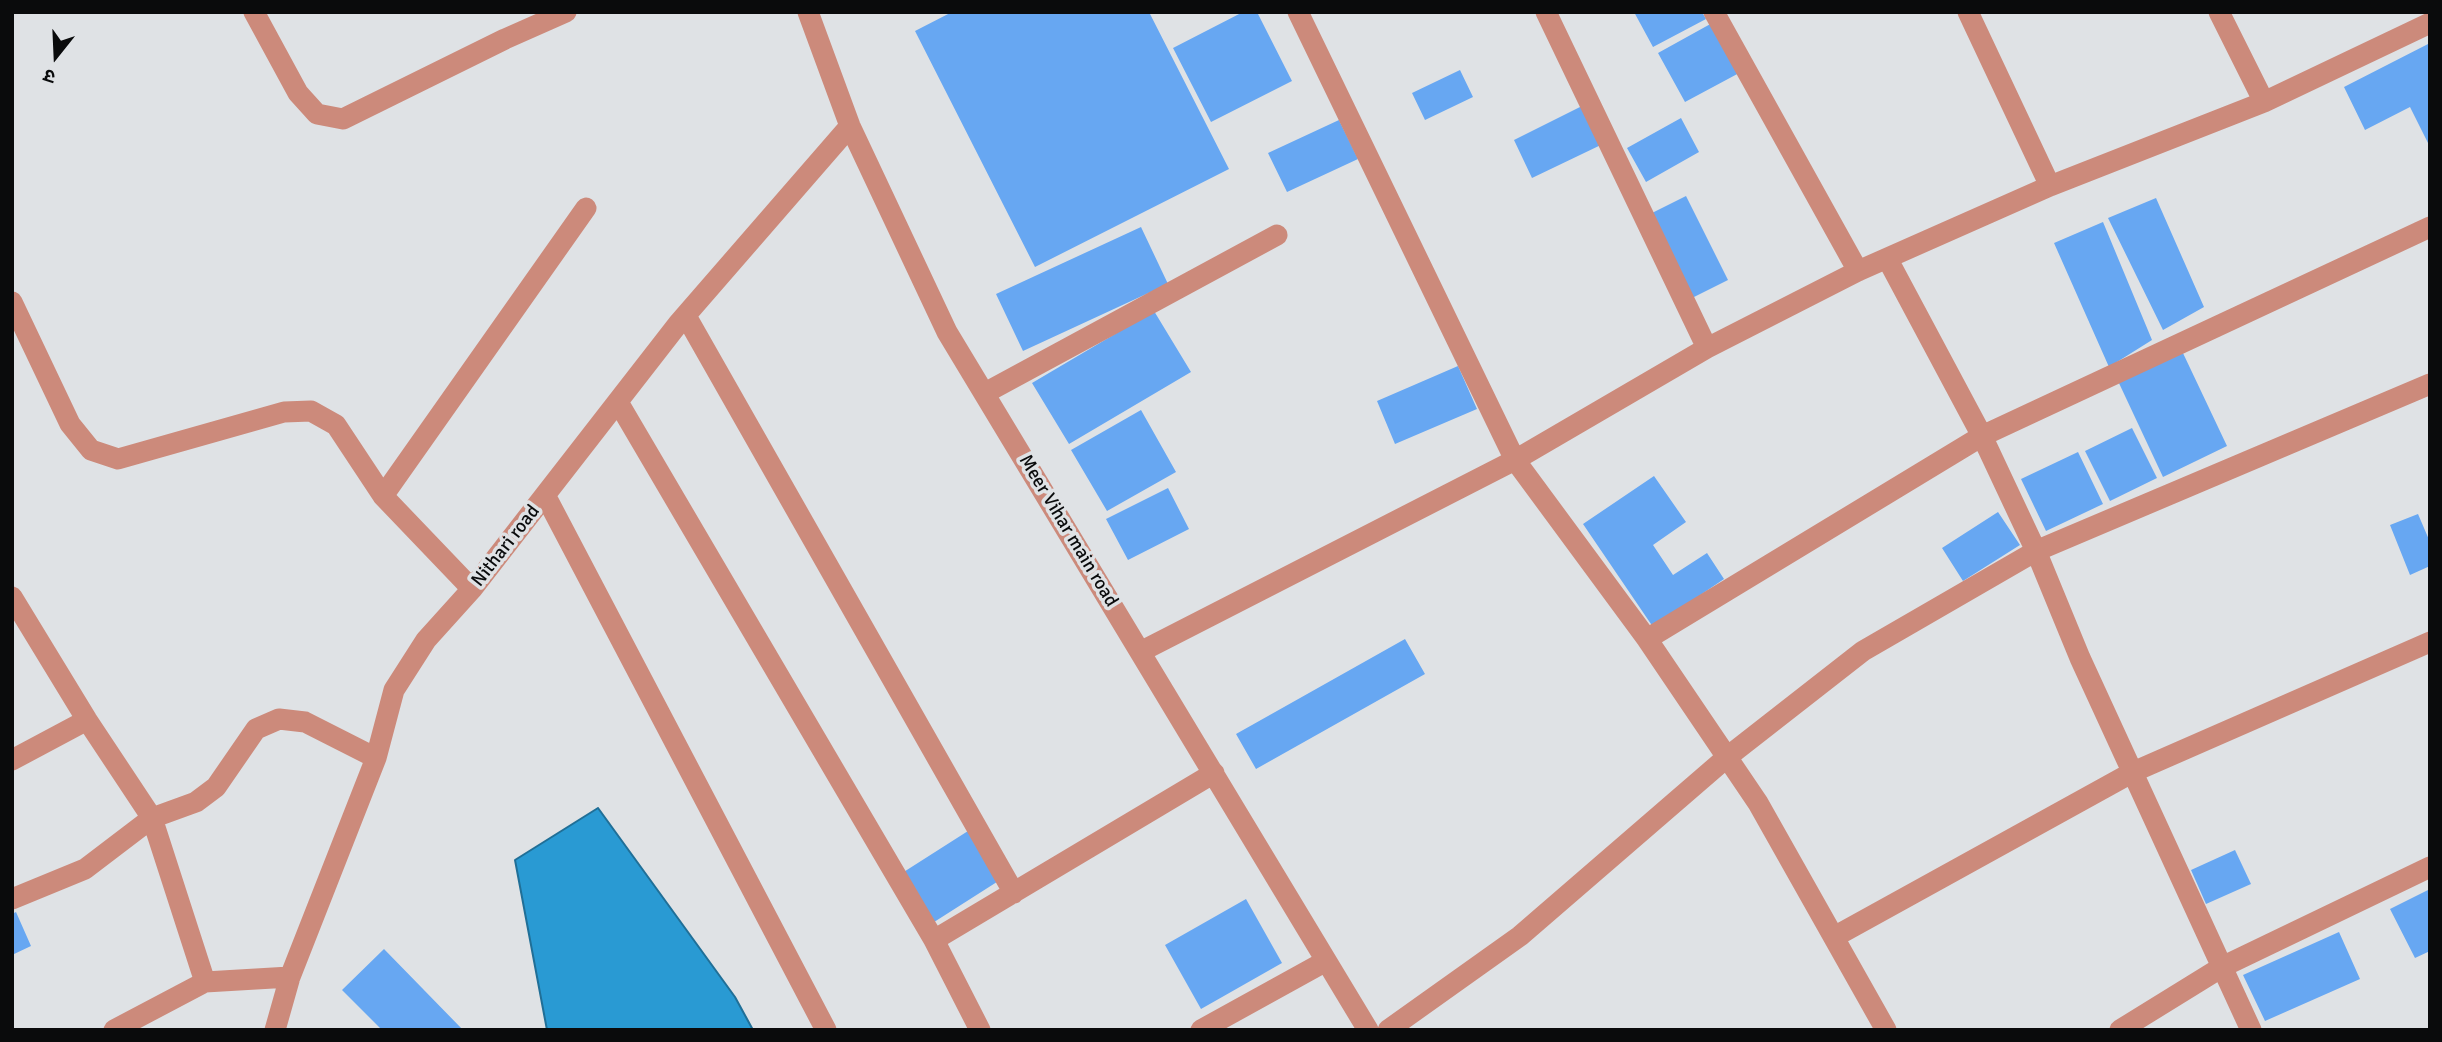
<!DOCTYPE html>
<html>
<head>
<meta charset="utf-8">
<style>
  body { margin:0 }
  #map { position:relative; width:2442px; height:1042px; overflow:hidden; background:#dfe2e5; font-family:Signika,"Noto Sans Devanagari",sans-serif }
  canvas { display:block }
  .frame { position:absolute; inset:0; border:14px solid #0a0b0c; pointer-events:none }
  .north { position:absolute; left:21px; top:21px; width:70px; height:70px; -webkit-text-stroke:5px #dfe2e5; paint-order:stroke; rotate:198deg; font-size:19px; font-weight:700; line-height:28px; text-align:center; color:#0a0b0c }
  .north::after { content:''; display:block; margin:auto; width:24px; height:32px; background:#0a0b0c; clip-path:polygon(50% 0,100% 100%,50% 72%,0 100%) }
</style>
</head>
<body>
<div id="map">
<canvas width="2442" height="1042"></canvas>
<div class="frame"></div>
<div class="north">उ</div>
</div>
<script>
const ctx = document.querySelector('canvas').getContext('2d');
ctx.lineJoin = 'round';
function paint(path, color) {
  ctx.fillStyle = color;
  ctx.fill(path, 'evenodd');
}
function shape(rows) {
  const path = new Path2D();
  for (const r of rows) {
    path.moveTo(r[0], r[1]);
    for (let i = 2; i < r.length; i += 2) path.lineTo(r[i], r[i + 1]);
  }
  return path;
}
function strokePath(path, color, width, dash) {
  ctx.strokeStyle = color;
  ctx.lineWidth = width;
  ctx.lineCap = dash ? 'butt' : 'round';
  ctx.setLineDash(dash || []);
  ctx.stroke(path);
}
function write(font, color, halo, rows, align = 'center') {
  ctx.font = font + ' Signika,sans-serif';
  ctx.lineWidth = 7;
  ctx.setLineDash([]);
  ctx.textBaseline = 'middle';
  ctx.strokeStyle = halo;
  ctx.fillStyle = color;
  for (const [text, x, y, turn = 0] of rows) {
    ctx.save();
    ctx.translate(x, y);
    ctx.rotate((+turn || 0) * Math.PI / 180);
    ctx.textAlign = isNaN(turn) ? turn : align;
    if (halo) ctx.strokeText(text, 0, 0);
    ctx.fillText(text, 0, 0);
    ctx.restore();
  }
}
const water = shape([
  [598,808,735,997,753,1030,547,1030,515,860,598,808]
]);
paint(water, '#299ad3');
strokePath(water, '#206f97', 2);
paint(shape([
  [952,12,1149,12,1229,169,1035,267,915,31],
  [1243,12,1257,12,1292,81,1211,122,1173,48],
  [1634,12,1702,12,1706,19,1653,47],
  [1714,22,1741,72,1685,102,1658,53],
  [2430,43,2430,147,2410,107,2365,130,2344,87],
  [1460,70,1473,97,1425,120,1412,93],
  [1586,104,1605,143,1532,178,1514,140],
  [1681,118,1699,152,1646,182,1627,148],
  [1339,120,1358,159,1287,192,1268,153],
  [1686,196,1728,280,1690,299,1648,215],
  [2156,198,2204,307,2163,330,2108,218],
  [2103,222,2152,340,2109,367,2054,243],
  [1141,227,1168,284,1023,351,996,294],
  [1154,311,1191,372,1069,444,1032,383],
  [2182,351,2227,446,2163,477,2118,381],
  [1458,366,1477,409,1395,444,1377,401],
  [1141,410,1176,472,1107,511,1071,450],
  [2132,428,2157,478,2110,501,2085,451],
  [2078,452,2103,504,2046,531,2021,479],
  [1654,476,1686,522,1653,545,1673,575,1707,553,1724,579,1653,627,1583,524],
  [1168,488,1189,529,1128,560,1106,519],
  [1998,512,2020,545,1963,581,1942,548],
  [2418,514,2430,542,2430,566,2410,575,2390,525],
  [1405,639,1425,674,1256,769,1236,734],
  [968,831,1000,880,931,924,899,875],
  [2235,850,2251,884,2206,904,2191,870],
  [2430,889,2430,951,2415,958,2390,909],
  [1246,899,1282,963,1201,1009,1165,945],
  [16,912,31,946,12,955,12,914],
  [2339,932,2360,979,2265,1021,2243,975],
  [384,949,463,1030,382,1030,342,990]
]), '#67a7f2');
strokePath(shape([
  [254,12,298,93,317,114,343,119,505,39,566,12],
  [808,12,850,126,947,332,1368,1030],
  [1298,12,1515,460,1647,639,1758,803,1886,1030],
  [1546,12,1707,348],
  [1714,12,1858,271],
  [1968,12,2050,186],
  [2219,12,2264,102],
  [1888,260,1982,436,2036,551,2080,658,2251,1030],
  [12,302,70,424,91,450,118,459,284,412,311,411,336,425,383,496,472,589],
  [686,316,1014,893],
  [985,393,1277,235],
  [618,402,934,940,980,1030],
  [545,495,826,1030],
  [383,496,586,208],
  [12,597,87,720,152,818,205,982],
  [1647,639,1982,436,2430,227],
  [1140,652,1515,460,1707,348,1858,271,2050,186,2264,102,2430,23],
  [12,760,87,720],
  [12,899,85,869,152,818,196,802,216,787,256,729,279,719,305,722,376,758],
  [1834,937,2133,772,2430,642],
  [934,940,1214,773],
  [114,1030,205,982,290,977],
  [275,1030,290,977,376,758,394,690,426,640,472,589,678,324,850,126],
  [1201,1030,1326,961],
  [1388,1030,1520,936,1726,758,1863,651,2036,551,2430,384],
  [2120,1030,2222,967,2430,867]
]), '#cc8a7b', 21);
write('19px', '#0a0b0c', '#dfe2e5', [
  ["Meer Vihar main road",1068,531,59],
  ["Nithari road",506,546,-52]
]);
</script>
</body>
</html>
